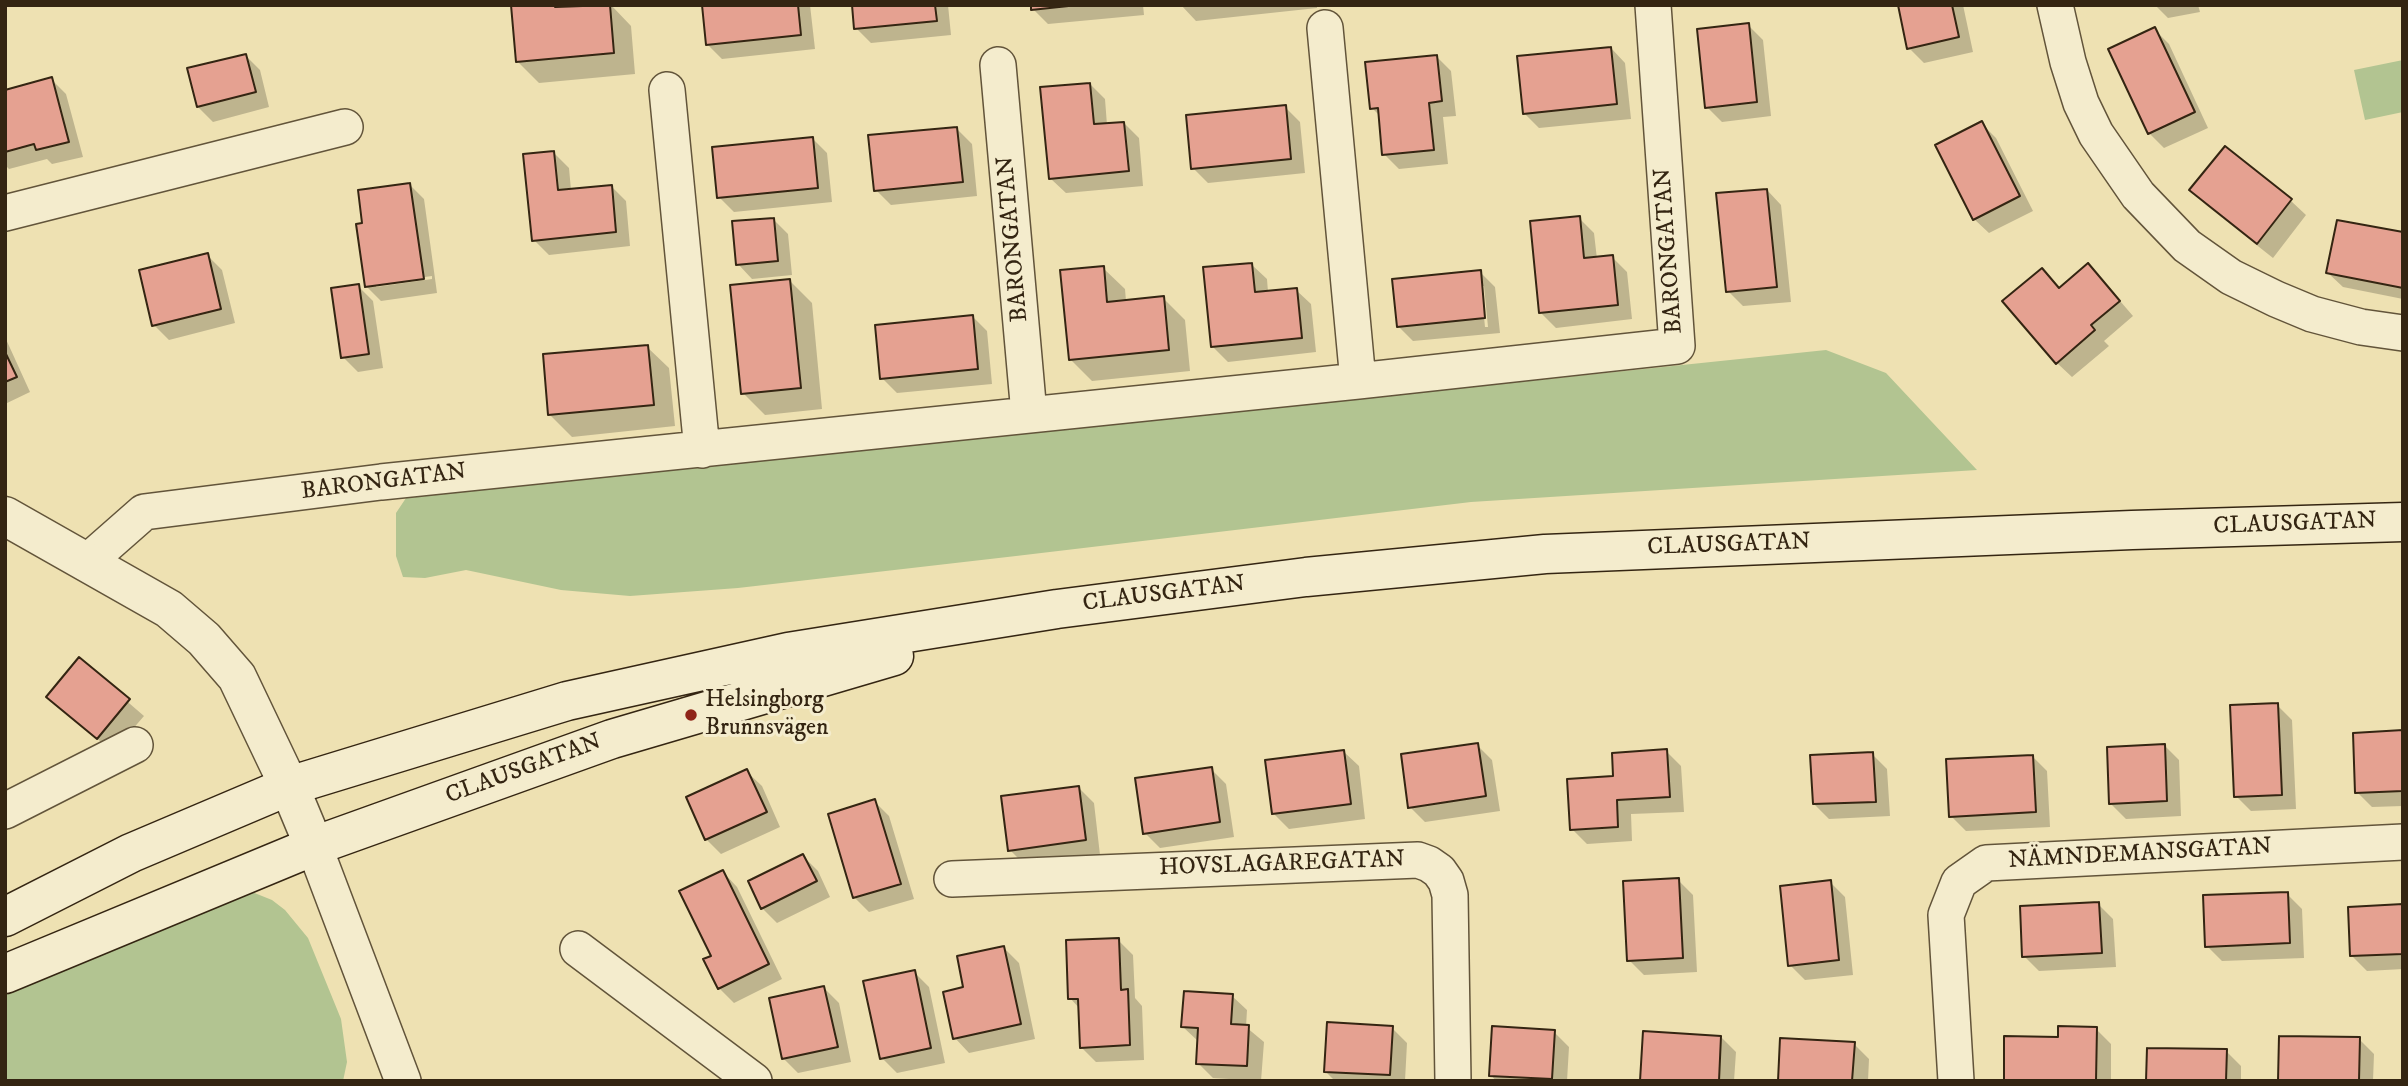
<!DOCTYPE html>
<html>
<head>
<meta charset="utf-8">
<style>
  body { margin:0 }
  #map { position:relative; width:2408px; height:1086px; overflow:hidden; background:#eee1b2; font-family:"IM FELL DW Pica",serif }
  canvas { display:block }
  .frame { position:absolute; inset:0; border:7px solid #342512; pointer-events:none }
</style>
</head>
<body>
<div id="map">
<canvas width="2408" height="1086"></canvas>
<div class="frame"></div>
</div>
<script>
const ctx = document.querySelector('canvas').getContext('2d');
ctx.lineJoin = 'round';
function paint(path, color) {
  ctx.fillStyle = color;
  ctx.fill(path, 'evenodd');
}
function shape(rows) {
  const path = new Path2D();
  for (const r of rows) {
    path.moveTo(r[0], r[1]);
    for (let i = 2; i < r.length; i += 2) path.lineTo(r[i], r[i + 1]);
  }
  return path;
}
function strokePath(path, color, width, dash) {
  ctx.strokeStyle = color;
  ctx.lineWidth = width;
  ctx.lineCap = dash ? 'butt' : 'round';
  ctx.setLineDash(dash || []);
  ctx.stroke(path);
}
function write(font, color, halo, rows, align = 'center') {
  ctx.font = font + ' "IM FELL DW Pica",serif';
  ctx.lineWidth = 6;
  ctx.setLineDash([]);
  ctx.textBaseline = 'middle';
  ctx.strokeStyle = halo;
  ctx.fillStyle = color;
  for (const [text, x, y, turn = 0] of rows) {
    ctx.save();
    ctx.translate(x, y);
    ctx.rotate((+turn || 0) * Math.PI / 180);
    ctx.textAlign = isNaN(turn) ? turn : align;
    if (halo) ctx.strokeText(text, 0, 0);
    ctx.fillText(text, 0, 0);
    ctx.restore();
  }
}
paint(shape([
  [2403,60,2403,112,2365,120,2354,70],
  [1826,350,1886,373,1977,470,1471,502,1016,556,738,588,630,596,561,590,466,570,425,578,403,577,396,556,396,513,406,498],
  [252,892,272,900,285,910,308,938,341,1019,347,1062,343,1081,5,1081,5,990]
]), '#b2c491');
paint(shape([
  [512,5,574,5,574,7,611,5,631,26,635,74,539,83,517,61],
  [704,5,810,5,815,49,722,59,707,44],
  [854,5,948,5,951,35,871,43,856,28],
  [1032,5,1143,5,1144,15,1048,24,1033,9],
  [1181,5,1317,5,1317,8,1196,21],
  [1900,5,1963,5,1973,52,1924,63,1909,48],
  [2155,5,2198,5,2200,12,2168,18],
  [1748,25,1763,40,1771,116,1722,122,1707,107],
  [2154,29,2169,44,2208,128,2164,148,2149,133],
  [1611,48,1625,63,1631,119,1539,128,1524,113],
  [245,55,260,70,269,107,213,122,198,107],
  [1436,56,1451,71,1456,116,1443,117,1448,164,1399,169,1384,154,1380,116,1372,108],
  [51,79,66,94,83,157,52,164,47,159,9,169,5,165,5,91],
  [1090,84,1105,99,1107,125,1124,123,1139,138,1143,186,1066,193,1051,179],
  [1285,107,1300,122,1305,173,1208,183,1193,168],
  [1981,123,1996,138,2033,211,1989,233,1974,219],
  [957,129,972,144,977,196,891,205,876,190],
  [812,138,827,153,832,202,734,212,719,197],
  [2225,148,2291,201,2306,215,2273,258,2206,205,2192,190],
  [554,153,569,168,571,190,611,186,626,201,630,246,549,255,534,240],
  [409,184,424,199,437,293,381,301,366,286,364,225],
  [432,276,432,279,376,287,376,284],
  [1767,190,1781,205,1791,302,1743,306,1728,291],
  [1579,218,1594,233,1597,259,1612,257,1627,272,1632,319,1556,328,1541,313],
  [773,219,788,234,792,275,752,279,738,264],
  [2403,234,2403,299,2343,287,2328,273],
  [207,255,222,270,235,323,169,340,154,325],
  [1252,265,1267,279,1268,292,1296,290,1311,304,1316,352,1228,362,1213,347],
  [1103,268,1125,289,1126,301,1163,298,1185,320,1190,371,1092,381,1070,359],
  [1480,272,1495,287,1500,333,1413,341,1398,326],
  [1481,286,1484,286,1488,327,1485,327],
  [2102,280,2133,316,2104,341,2109,346,2072,377,2057,363,2060,289],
  [790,281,812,303,822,409,765,415,743,393],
  [358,286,373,301,383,368,358,372,343,357],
  [972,316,987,331,992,384,897,393,882,378],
  [5,337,30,392,5,404],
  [647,347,669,368,675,426,572,437,550,415],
  [79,660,144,716,113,752,48,697],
  [2277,705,2292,720,2296,809,2251,811,2236,796],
  [2403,732,2403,806,2372,807,2357,792],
  [1477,745,1492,760,1500,811,1425,822,1410,807],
  [2164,745,2179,760,2181,816,2126,819,2111,804],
  [1666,751,1681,766,1684,812,1631,814,1632,841,1587,844,1572,829,1615,778],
  [1344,752,1359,766,1365,819,1289,829,1274,814],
  [1872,754,1887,769,1890,816,1829,819,1814,804],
  [2032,756,2047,771,2050,827,1966,831,1951,816],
  [1211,769,1226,784,1234,837,1160,848,1145,833],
  [747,772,762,786,780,827,721,854,706,839],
  [1079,788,1094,803,1100,855,1025,865,1010,850],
  [874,801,889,816,914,899,869,912,855,898],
  [803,856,818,871,830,897,777,923,762,908],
  [723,872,737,887,782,979,734,1003,719,988,713,957],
  [1678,880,1693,895,1697,972,1644,975,1629,960],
  [1830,882,1845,897,1853,975,1805,980,1790,965],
  [2287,894,2302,909,2304,958,2222,961,2207,946],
  [2098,904,2113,919,2116,967,2039,971,2024,956],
  [2403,906,2403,969,2367,971,2352,956],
  [1118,940,1133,955,1135,998,1142,1006,1144,1060,1096,1062,1081,1047,1080,1009,1070,998],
  [1004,948,1019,963,1035,1039,969,1053,955,1038,966,989],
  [914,972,929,987,945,1063,897,1073,882,1058],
  [824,988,839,1003,851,1062,798,1073,783,1058],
  [1232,996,1247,1010,1246,1027,1264,1042,1261,1081,1213,1078,1198,1063,1199,1042,1183,1027],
  [1392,1028,1407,1043,1405,1081,1335,1081,1325,1071],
  [2096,1029,2111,1044,2111,1081,2005,1081,2060,1038],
  [1554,1032,1569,1047,1567,1081,1496,1081,1491,1075],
  [1721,1037,1736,1052,1734,1081,1641,1081],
  [2359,1039,2374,1054,2373,1081,2280,1081],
  [1854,1044,1869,1059,1868,1081,1780,1081],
  [2226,1051,2241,1066,2241,1081,2148,1081]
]), '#0003');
const building = shape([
  [511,5,555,5,555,7,610,5,614,53,516,62,511,5],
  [702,5,798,5,801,35,706,45,702,5],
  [852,5,935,5,937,21,854,29,852,5],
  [1031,5,1078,5,1031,10,1031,5],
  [1898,5,1952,5,1959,37,1907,49,1898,5],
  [1749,23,1757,102,1705,108,1697,29,1749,23],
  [2155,27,2195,112,2148,134,2108,49,2155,27],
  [1611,47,1617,104,1523,114,1517,56,1611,47],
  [246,54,256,92,197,107,187,68,246,54],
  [1437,55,1442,101,1429,103,1434,150,1382,155,1378,108,1370,109,1365,62,1437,55],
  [52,77,69,142,36,150,34,144,5,152,5,90,52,77],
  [1090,83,1094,124,1124,122,1129,171,1049,179,1040,87,1090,83],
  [1286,105,1291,159,1191,169,1186,115,1286,105],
  [1982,121,2020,196,1973,220,1935,145,1982,121],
  [957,127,963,182,874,191,868,135,957,127],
  [813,137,818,188,717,198,712,147,813,137],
  [2225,146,2292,199,2257,244,2189,190,2225,146],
  [554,151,558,190,612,185,616,232,532,241,523,154,554,151],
  [410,183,424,279,365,287,356,224,362,223,358,190,410,183],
  [1767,189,1777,287,1726,292,1716,193,1767,189],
  [1580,216,1584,258,1613,255,1618,305,1539,313,1530,221,1580,216],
  [774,218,778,261,736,265,732,221,774,218],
  [2337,220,2403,232,2403,288,2326,273,2337,220],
  [208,253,221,309,152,326,139,270,208,253],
  [1252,263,1255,292,1297,288,1302,338,1211,347,1203,267,1252,263],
  [2088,263,2120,301,2091,325,2095,330,2056,364,2002,301,2042,268,2059,288,2088,263],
  [1104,266,1107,302,1164,296,1169,350,1069,360,1060,270,1104,266],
  [1481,270,1485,318,1397,327,1392,279,1481,270],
  [790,279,801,388,741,394,730,285,790,279],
  [359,284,369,354,341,358,331,288,359,284],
  [973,315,978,369,880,379,875,325,973,315],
  [648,345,654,405,548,415,543,354,648,345],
  [5,352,17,377,5,382,5,352],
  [79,657,130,699,97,739,46,697,79,657],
  [2278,703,2282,795,2234,797,2230,705,2278,703],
  [2403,730,2403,791,2355,793,2353,733,2403,730],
  [1478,743,1486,796,1408,808,1401,754,1478,743],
  [2165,744,2167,801,2109,804,2107,747,2165,744],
  [1667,749,1670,797,1617,800,1618,827,1570,830,1567,779,1613,776,1612,753,1667,749],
  [1344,750,1351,804,1272,814,1265,760,1344,750],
  [1873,752,1876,802,1813,804,1810,755,1873,752],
  [2033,755,2036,812,1949,817,1946,759,2033,755],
  [1212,767,1220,822,1143,834,1135,778,1212,767],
  [747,769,767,812,705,840,686,797,747,769],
  [1079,786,1086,840,1008,851,1001,796,1079,786],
  [875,799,901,884,853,898,828,814,875,799],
  [803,854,817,881,761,909,748,881,803,854],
  [723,870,769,964,718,989,703,959,711,956,679,891,723,870],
  [1679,878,1683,958,1627,961,1623,881,1679,878],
  [1831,880,1839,960,1788,966,1780,886,1831,880],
  [2288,892,2290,943,2205,947,2203,895,2288,892],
  [2099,902,2102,953,2022,957,2020,906,2099,902],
  [2403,904,2403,954,2350,956,2348,907,2403,904],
  [1119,938,1121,990,1128,989,1130,1045,1080,1048,1078,999,1068,999,1066,940,1119,938],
  [1004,946,1021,1024,953,1039,943,992,963,987,957,956,1004,946],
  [915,970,931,1048,880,1059,863,981,915,970],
  [824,986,838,1047,782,1059,769,998,824,986],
  [1184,991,1233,994,1231,1024,1249,1025,1247,1066,1196,1064,1198,1028,1181,1027,1184,991],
  [1327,1022,1393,1026,1390,1075,1324,1072,1327,1022],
  [1492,1026,1555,1030,1552,1079,1489,1076,1492,1026],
  [2058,1026,2097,1027,2096,1081,2004,1081,2004,1036,2058,1037,2058,1026],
  [1643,1031,1721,1036,1719,1081,1640,1081,1643,1031],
  [2279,1036,2360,1037,2359,1081,2278,1081,2279,1036],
  [1780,1038,1855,1042,1852,1081,1778,1081,1780,1038],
  [2147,1048,2227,1049,2226,1081,2146,1081,2147,1048]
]);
paint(building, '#e5a191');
strokePath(building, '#342512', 2);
const minor = shape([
  [2055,5,2068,62,2081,103,2096,134,2138,195,2187,246,2231,277,2276,299,2312,314,2361,327,2403,333],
  [1325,28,1358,381],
  [998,65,1029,414],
  [667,90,702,450],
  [5,213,345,127],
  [86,563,144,512,381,482,1358,381,1677,346,1653,5],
  [5,811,135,745],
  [314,846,403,1081],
  [952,879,1418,860,1429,864,1439,871,1446,881,1450,895,1453,1081],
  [578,949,754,1081],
  [1956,1081,1946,915,1959,882,1986,863,2403,842]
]);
const tertiary = shape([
  [5,516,169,609,204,639,237,677,289,786,314,846]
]);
const secondary = shape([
  [5,917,131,853,289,786,567,701,788,652,1057,609,1306,577,1545,554,2132,530,2403,522],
  [5,974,314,846,612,739,894,656]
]);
strokePath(minor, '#62543a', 38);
strokePath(tertiary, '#62543a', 41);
strokePath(secondary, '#342512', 41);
strokePath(minor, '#f4eccd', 35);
strokePath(tertiary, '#f4eccd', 38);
strokePath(secondary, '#f4eccd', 38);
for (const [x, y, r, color] of [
  [691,715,7,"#8f2418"]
]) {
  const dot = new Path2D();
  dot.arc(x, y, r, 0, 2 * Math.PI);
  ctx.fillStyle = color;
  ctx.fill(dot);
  strokePath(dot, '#f4eccd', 2.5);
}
write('24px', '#342512', '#f4eccd', [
  ["BARONGATAN",1014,239,-95],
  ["BARONGATAN",1670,251,-94],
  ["BARONGATAN",384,483,-7],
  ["CLAUSGATAN",2295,525,-2],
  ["CLAUSGATAN",1729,546,-2],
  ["CLAUSGATAN",1164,595,-7],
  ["CLAUSGATAN",524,770,-20],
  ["NÄMNDEMANSGATAN",2140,855,-3],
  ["HOVSLAGAREGATAN",1282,865,-2]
]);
write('24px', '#342512', '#f4eccd', [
  ["Helsingborg",705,701],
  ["Brunnsvägen",705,729]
], 'left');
</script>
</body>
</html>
